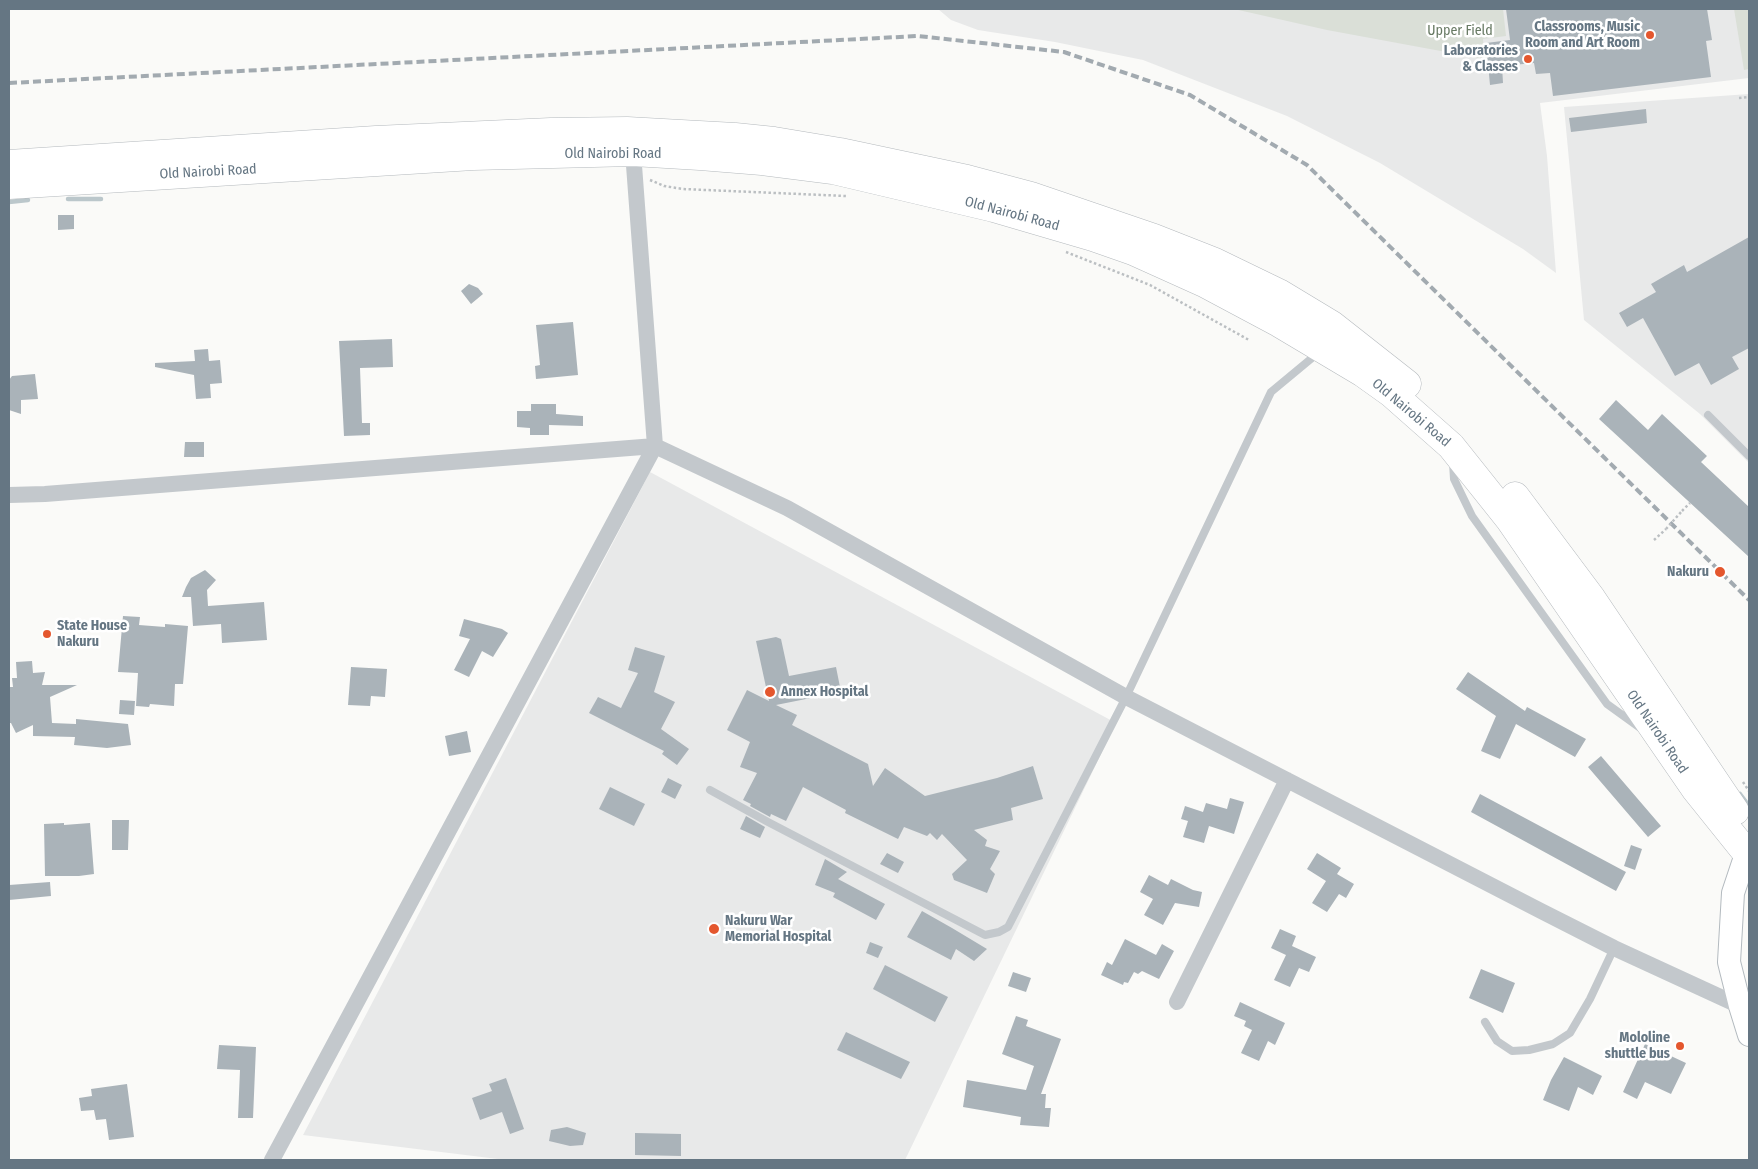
<!DOCTYPE html>
<html>
<head>
<meta charset="utf-8">
<style>
  body { margin:0 }
  #map { position:relative; width:1758px; height:1169px; overflow:hidden; background:#fafaf8; font-family:"Fira Sans Condensed",sans-serif }
  canvas { display:block }
  .frame { position:absolute; inset:0; border:10px solid #657683; pointer-events:none }
</style>
</head>
<body>
<div id="map">
<canvas width="1758" height="1169"></canvas>
<div class="frame"></div>
</div>
<script>
const ctx = document.querySelector('canvas').getContext('2d');
ctx.lineJoin = 'round';
function paint(path, color) {
  ctx.fillStyle = color;
  ctx.fill(path, 'evenodd');
}
function shape(rows) {
  const path = new Path2D();
  for (const r of rows) {
    path.moveTo(r[0], r[1]);
    for (let i = 2; i < r.length; i += 2) path.lineTo(r[i], r[i + 1]);
  }
  return path;
}
function strokePath(path, color, width, dash) {
  ctx.strokeStyle = color;
  ctx.lineWidth = width;
  ctx.lineCap = dash ? 'butt' : 'round';
  ctx.setLineDash(dash || []);
  ctx.stroke(path);
}
function write(font, color, halo, rows, align = 'center') {
  ctx.font = font + ' "Fira Sans Condensed",sans-serif';
  ctx.lineWidth = 5;
  ctx.setLineDash([]);
  ctx.textBaseline = 'middle';
  ctx.strokeStyle = halo;
  ctx.fillStyle = color;
  for (const [text, x, y, turn = 0] of rows) {
    ctx.save();
    ctx.translate(x, y);
    ctx.rotate((+turn || 0) * Math.PI / 180);
    ctx.textAlign = isNaN(turn) ? turn : align;
    if (halo) ctx.strokeText(text, 0, 0);
    ctx.fillText(text, 0, 0);
    ctx.restore();
  }
}
paint(shape([
  [938,9,1749,9,1749,78,1540,103,1547,156,1556,273,1523,249,1380,163,1287,116,1143,60,1055,42,978,30,951,20],
  [1749,94,1749,463,1700,414,1584,320,1564,107],
  [650,472,1116,723,905,1160,506,1160,303,1135]
]), '#e8e9e9');
paint(shape([
  [1234,9,1503,9,1506,36,1483,39,1484,59,1327,30],
  [1734,9,1749,9,1749,69,1744,70]
]), '#dadfd7');
strokePath(shape([
  [68,199,101,199],
  [9,202,28,200],
  [1740,794,1749,806]
]), '#bbc7cb', 4.5);
paint(shape([
  [1506,9,1707,9,1712,40,1706,41,1711,77,1553,96,1550,73,1536,74,1534,63,1502,66,1503,83,1490,85,1486,43,1510,40],
  [1646,109,1647,123,1571,132,1569,118],
  [58,215,74,215,74,229,58,230],
  [1749,237,1749,348,1732,357,1739,369,1711,385,1699,363,1675,376,1643,318,1627,327,1619,313,1656,292,1651,284,1684,265,1687,272],
  [469,284,478,288,483,294,471,304,461,291],
  [573,322,578,375,536,379,535,366,540,365,536,325],
  [392,339,393,367,360,368,362,423,370,423,370,435,344,436,339,341],
  [208,349,209,361,220,360,222,383,210,384,211,398,196,399,194,375,155,367,155,363,195,361,194,350],
  [35,374,38,399,21,400,21,414,9,410,9,380,12,376],
  [1616,400,1648,430,1662,414,1707,456,1701,462,1749,507,1749,557,1599,419],
  [531,404,556,404,556,414,583,416,583,426,549,425,549,435,530,435,530,428,517,427,517,411,531,411],
  [185,442,204,442,204,457,184,457],
  [205,570,216,580,207,590,208,606,264,602,267,640,222,643,221,624,193,626,191,597,182,597,186,587,191,578],
  [123,616,140,617,139,625,165,627,165,624,188,626,183,684,175,684,174,706,150,704,149,707,136,706,138,673,118,672],
  [464,619,502,629,508,633,493,657,482,651,469,677,454,670,470,639,459,636],
  [776,637,781,639,789,676,836,667,841,692,776,705,797,715,792,725,868,764,873,786,885,768,925,796,997,778,1033,766,1043,799,1011,808,1013,820,974,830,987,840,985,846,1000,851,990,869,995,874,987,893,954,880,952,874,967,860,942,834,937,840,930,833,927,836,904,827,898,839,845,813,846,810,803,787,786,821,771,814,770,817,750,806,751,804,743,800,757,773,740,767,750,742,727,730,747,690,769,701,756,641],
  [635,647,665,656,654,692,675,702,661,729,689,749,677,765,662,754,664,751,589,713,598,697,621,708,638,673,628,670],
  [32,661,33,673,45,672,42,685,77,685,50,697,52,723,76,724,76,719,128,724,131,745,107,748,74,745,75,737,33,736,33,725,16,733,11,723,9,723,9,687,13,687,12,678,17,678,16,662],
  [351,667,387,669,385,697,371,696,370,706,348,705],
  [1468,672,1525,711,1527,707,1586,739,1575,757,1516,724,1500,759,1481,751,1496,716,1456,689],
  [120,700,135,701,134,715,119,714],
  [467,731,471,752,449,756,445,736],
  [1601,756,1661,826,1648,837,1588,767],
  [668,778,682,785,675,799,661,792],
  [610,787,645,804,634,826,599,809],
  [1480,794,1626,872,1616,891,1471,812],
  [1230,798,1244,802,1234,834,1209,826,1204,843,1183,837,1188,821,1181,819,1185,806,1203,812,1206,803,1227,809],
  [746,816,765,827,760,838,740,829],
  [112,820,129,820,128,850,112,850],
  [64,823,64,825,90,823,94,874,79,876,45,876,44,824],
  [1631,845,1642,849,1635,870,1624,866],
  [887,853,904,862,898,873,880,864],
  [1317,853,1341,868,1337,874,1354,884,1346,898,1339,894,1327,912,1312,903,1326,881,1307,869],
  [825,859,847,872,838,879,885,904,876,920,833,897,835,893,815,885],
  [1149,875,1168,885,1171,879,1193,890,1202,892,1199,907,1175,903,1163,925,1144,915,1153,899,1140,892],
  [50,882,51,896,9,900,9,885],
  [922,911,952,928,987,949,974,961,956,949,951,960,907,937],
  [1280,929,1296,936,1292,946,1316,957,1309,972,1299,968,1290,987,1274,980,1286,955,1271,948],
  [1125,939,1156,955,1162,944,1174,951,1159,979,1142,971,1138,974,1134,972,1128,983,1124,982,1123,985,1101,975,1107,962,1112,965],
  [870,942,883,947,878,958,866,953],
  [885,965,948,997,935,1022,873,989],
  [1481,969,1515,983,1503,1013,1469,998],
  [1013,972,1031,978,1026,992,1008,986],
  [1240,1002,1285,1023,1275,1045,1268,1041,1259,1061,1241,1053,1252,1030,1244,1026,1246,1021,1234,1016],
  [1016,1016,1028,1020,1026,1026,1061,1039,1041,1094,1046,1094,1045,1108,1051,1108,1049,1127,1020,1125,1021,1117,963,1107,967,1080,1026,1090,1034,1066,1002,1054],
  [846,1032,910,1062,901,1079,837,1050],
  [1645,1044,1686,1063,1671,1094,1645,1082,1637,1099,1623,1092],
  [219,1045,256,1047,253,1118,238,1118,240,1070,217,1069],
  [1564,1057,1602,1076,1593,1095,1578,1087,1569,1111,1543,1100,1551,1080],
  [506,1078,524,1129,510,1134,502,1112,480,1120,472,1098,492,1091,489,1084],
  [127,1084,134,1137,109,1140,106,1119,96,1120,94,1110,81,1111,79,1098,92,1096,91,1089],
  [567,1127,586,1133,583,1145,570,1146,549,1141,551,1130],
  [635,1133,681,1134,681,1156,635,1155]
]), '#aab3b9');
const secondary = shape([
  [1749,858,1743,863,1733,893,1729,962,1740,1006,1749,1035]
]);
const highway = shape([
  [9,164,376,140,551,132,627,131,735,137,774,141,840,152,967,179,1031,196,1154,238,1215,262,1279,293,1332,325,1407,384],
  [9,185,473,156,633,152,700,156,762,161,833,170,994,208,1093,237,1133,251,1204,283,1279,323,1363,373,1391,393,1451,446,1510,520,1696,790,1749,856],
  [1515,496,1592,599,1735,811]
]);
strokePath(secondary, '#b3babf', 24);
strokePath(highway, '#b4b9bd', 29);
strokePath(shape([
  [1739,98,1749,97],
  [650,180,664,186,683,189,846,196],
  [1066,252,1150,285,1249,340],
  [1682,511,1690,503],
  [1654,540,1666,529],
  [1743,782,1749,791]
]), '#bbbfc2', 2.5, [2.5, 2.5]);
strokePath(shape([
  [1708,415,1749,456],
  [1453,463,1454,479,1472,516,1607,704,1643,730],
  [710,790,768,822,985,935,999,932,1008,927,1126,697,1271,392,1318,353],
  [1485,1022,1497,1041,1512,1051,1529,1050,1553,1044,1570,1033,1590,999,1614,948]
]), '#c3c8cc', 8);
strokePath(shape([
  [9,495,45,494,655,446,787,508,1126,697,1541,911,1614,948,1740,1006],
  [1177,1002,1287,780],
  [272,1160,655,446,633,152]
]), '#c3c8cc', 16);
strokePath(secondary, '#fff', 22);
strokePath(highway, '#fff', 28);
strokePath(shape([
  [9,83,918,36,1064,52,1190,95,1307,165,1749,600]
]), '#a2aab0', 4, [8, 4]);
strokePath(shape([
  [1666,529,1682,511]
]), '#bbbfc2', 2.5, [2.5, 2.5]);
for (const [x, y, r, color] of [
  [1650,35,5,"#e4572e"],
  [1528,59,5,"#e4572e"],
  [1720,572,6,"#e4572e"],
  [47,634,5,"#e4572e"],
  [770,692,6,"#e4572e"],
  [714,929,6,"#e4572e"],
  [1680,1046,5,"#e4572e"]
]) {
  const dot = new Path2D();
  dot.arc(x, y, r, 0, 2 * Math.PI);
  ctx.fillStyle = color;
  ctx.fill(dot);
  strokePath(dot, '#fff', 2);
}
write('bold 14px', '#657683', '#fff', [
  ["Classrooms, Music",1640,27],
  ["Room and Art Room",1640,43],
  ["Laboratories",1518,51],
  ["& Classes",1518,67],
  ["Nakuru",1709,572],
  ["State House",57,626,"left"],
  ["Nakuru",57,642,"left"],
  ["Annex Hospital",781,692,"left"],
  ["Nakuru War",725,921,"left"],
  ["Memorial Hospital",725,937,"left"],
  ["Mololine",1670,1038],
  ["shuttle bus",1670,1054]
], 'right');
write('14px', '#687a64', '#fff', [
  ["Upper Field",1460,31]
]);
write('14px', '#657683', '#fff', [
  ["Old Nairobi Road",613,154],
  ["Old Nairobi Road",208,172,-3],
  ["Old Nairobi Road",1012,214,15],
  ["Old Nairobi Road",1411,413,40],
  ["Old Nairobi Road",1657,732,56]
]);
</script>
</body>
</html>
